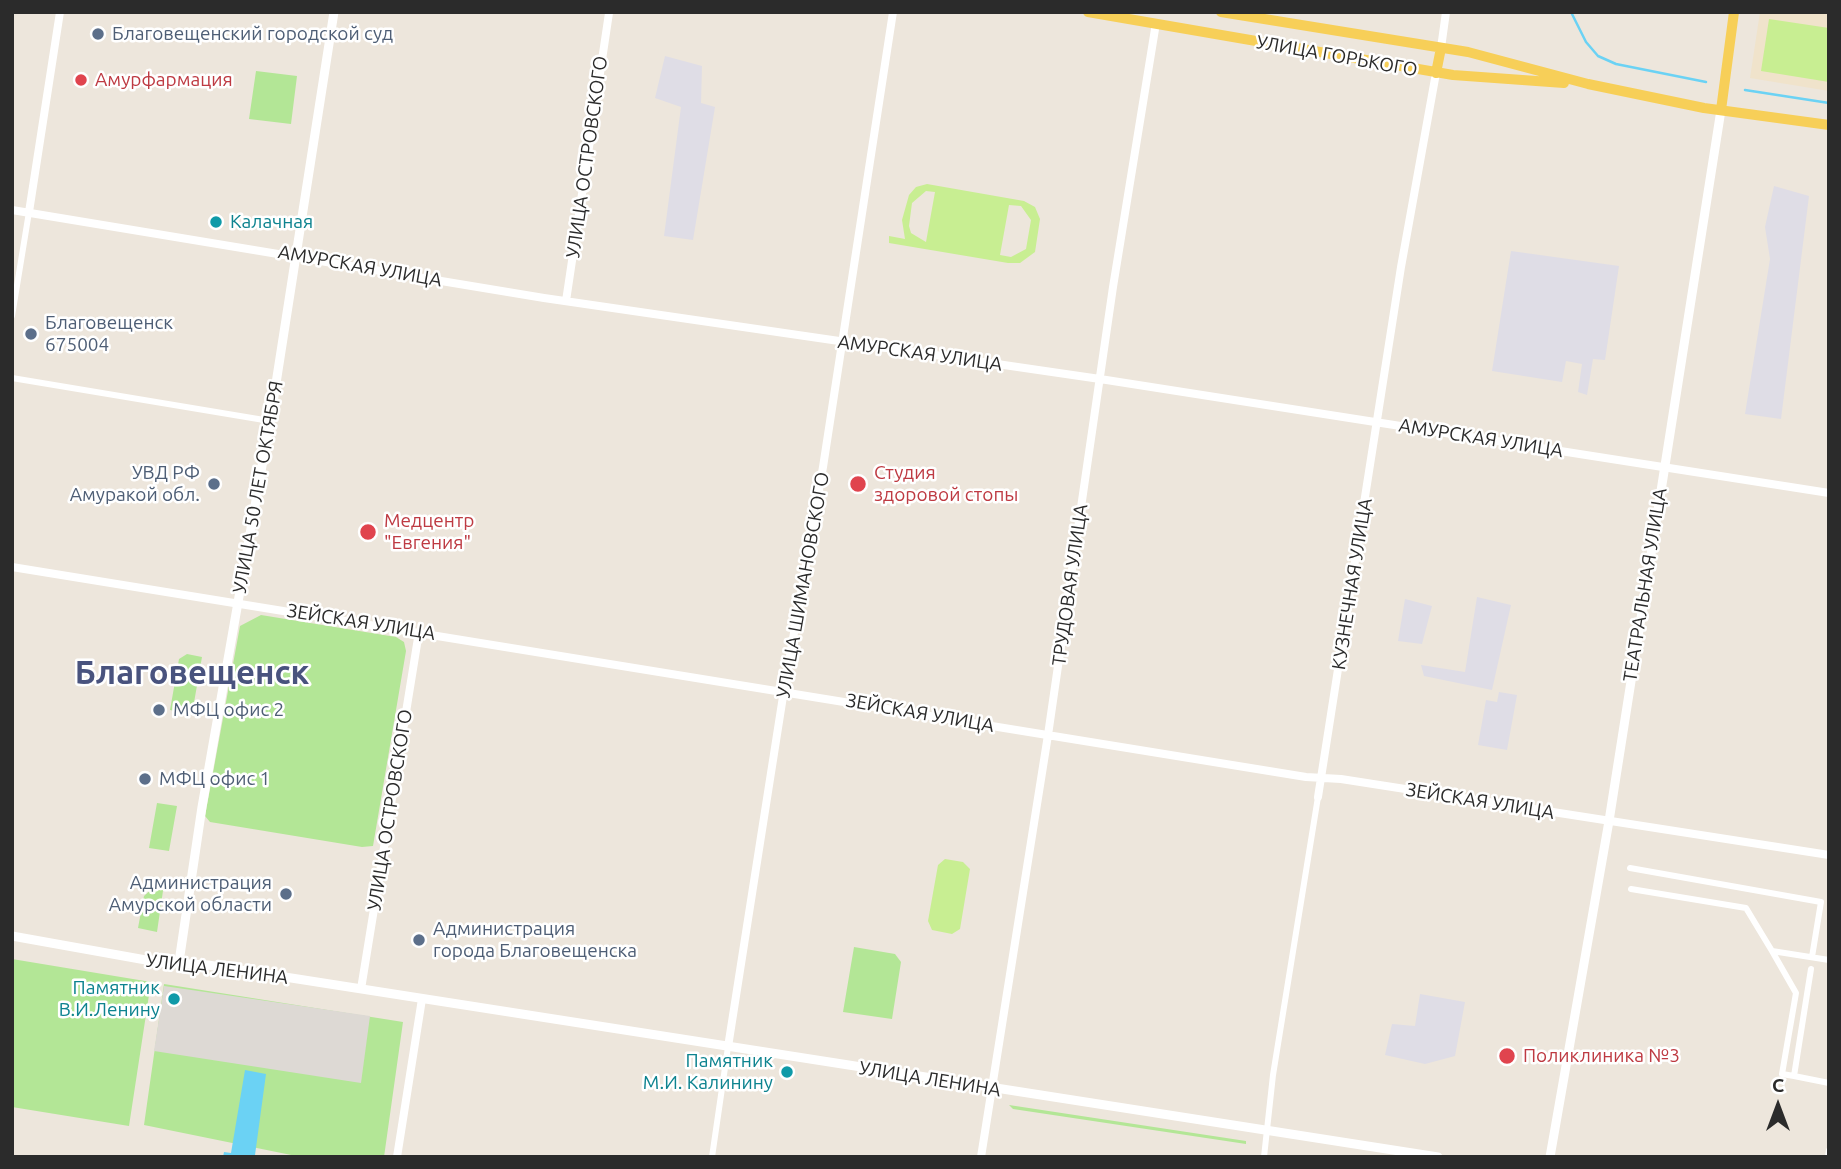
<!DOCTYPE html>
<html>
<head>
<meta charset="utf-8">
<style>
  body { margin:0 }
  #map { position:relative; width:1841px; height:1169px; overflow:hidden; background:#ede6dc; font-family:Ubuntu,sans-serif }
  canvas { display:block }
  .frame { position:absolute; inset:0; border:14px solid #2b2b2b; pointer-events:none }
  .north { position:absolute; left:1743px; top:1071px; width:70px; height:70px; -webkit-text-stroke:5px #fff; paint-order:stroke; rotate:0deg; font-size:19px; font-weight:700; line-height:28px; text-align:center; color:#2b2b2b }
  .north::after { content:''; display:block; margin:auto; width:24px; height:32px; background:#2b2b2b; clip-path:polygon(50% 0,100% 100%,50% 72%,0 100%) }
</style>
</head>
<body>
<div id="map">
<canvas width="1841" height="1169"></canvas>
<div class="frame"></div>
<div class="north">С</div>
</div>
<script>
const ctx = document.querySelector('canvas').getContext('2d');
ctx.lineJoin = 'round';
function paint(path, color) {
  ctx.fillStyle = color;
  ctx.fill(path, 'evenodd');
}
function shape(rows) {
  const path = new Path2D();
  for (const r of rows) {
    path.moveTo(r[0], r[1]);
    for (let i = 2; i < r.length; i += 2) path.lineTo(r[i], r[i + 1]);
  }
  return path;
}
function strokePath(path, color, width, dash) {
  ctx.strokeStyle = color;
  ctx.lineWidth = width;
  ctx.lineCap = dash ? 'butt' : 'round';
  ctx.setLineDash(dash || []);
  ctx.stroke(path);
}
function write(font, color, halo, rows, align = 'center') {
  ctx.font = font + ' Ubuntu,sans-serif';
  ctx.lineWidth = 5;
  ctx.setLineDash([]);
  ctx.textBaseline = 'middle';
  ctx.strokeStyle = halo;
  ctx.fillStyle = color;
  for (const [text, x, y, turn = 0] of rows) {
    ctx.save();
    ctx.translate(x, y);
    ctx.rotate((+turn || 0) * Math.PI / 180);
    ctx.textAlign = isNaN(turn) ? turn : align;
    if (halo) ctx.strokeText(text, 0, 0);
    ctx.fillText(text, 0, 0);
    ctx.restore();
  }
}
paint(shape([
  [665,56,702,66,701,103,715,107,693,240,664,236,681,107,655,98],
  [1774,186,1809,196,1781,419,1745,414,1770,259,1765,227],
  [1511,251,1619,266,1605,360,1593,359,1587,395,1578,392,1582,364,1566,361,1562,382,1492,371],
  [1477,597,1511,605,1492,690,1424,676,1421,665,1465,672],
  [1405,599,1432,606,1422,644,1398,641],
  [1499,692,1517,695,1507,750,1478,745,1486,700,1497,702],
  [1420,994,1465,1002,1455,1056,1425,1064,1385,1055,1392,1024,1415,1026]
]), '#dfdde6');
paint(shape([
  [1760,12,1829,12,1829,91,1750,78]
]), '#f0e3cb');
paint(shape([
  [256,71,297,76,291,124,249,119],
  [261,615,396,637,404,642,406,651,373,846,362,847,210,822,205,816,240,626],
  [187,654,202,657,192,714,170,710,179,659],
  [157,803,177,806,169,851,149,848],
  [165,877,157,932,138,928,144,896],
  [854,947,895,954,901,962,892,1019,843,1012],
  [12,959,151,982,129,1126,12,1107],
  [164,984,403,1022,384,1157,301,1157,144,1125],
  [1009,1105,1246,1141,1246,1144,1013,1109]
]), '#b3e696');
paint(shape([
  [1769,19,1829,28,1829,82,1761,71],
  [927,184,1024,201,1035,207,1040,219,1035,252,1020,263,1008,263,889,243,889,236,905,239,902,220,909,195,916,187],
  [926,191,935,192,926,242,911,233,909,226,912,203],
  [1009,205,1021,206,1031,220,1026,249,1011,257,1000,255],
  [945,859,963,862,970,869,960,929,952,934,932,930,928,921,938,865]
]), '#c8ee92');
paint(shape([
  [164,986,370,1016,361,1083,154,1051]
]), '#ddd9d4');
paint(shape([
  [245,1070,266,1074,255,1155,258,1157,223,1157,224,1152,231,1153]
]), '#6bd2f4');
strokePath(shape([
  [1571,12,1586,42,1598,56,1616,64,1706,82],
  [1745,90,1829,103]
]), '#6bd2f4', 2.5);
strokePath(shape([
  [12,316,29,212],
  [12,378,270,421],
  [1630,868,1821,902,1812,957],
  [1631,889,1746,908,1772,951,1829,960],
  [1772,951,1796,993,1782,1074,1794,1076],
  [1811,969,1794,1076,1829,1083],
  [712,1157,728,1047],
  [1264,1157,1273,1075,1318,797],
  [1828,1157,1829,1150]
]), '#fff', 6);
strokePath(shape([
  [1441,48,1446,12],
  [12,210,544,298,1100,379,1829,493],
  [29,212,60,12],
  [566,301,609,13],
  [12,567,1306,777,1341,779,1829,855],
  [1318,797,1401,267,1436,73],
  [361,989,419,632],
  [728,1047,784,690,823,467,893,12],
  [397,1157,422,999],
  [981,1157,1048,735,1113,287,1156,23]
]), '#fff', 8);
strokePath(shape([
  [12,936,157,962,208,965,1438,1157],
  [179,962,202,807,272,409,334,12],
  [1550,1157,1609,821,1721,110]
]), '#fff', 9);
strokePath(shape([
  [1088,12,1453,75,1564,83],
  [1221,12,1468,52,1588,84,1704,108,1829,125],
  [1436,73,1441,48],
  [1721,110,1734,12]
]), '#f7cf58', 10);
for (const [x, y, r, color] of [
  [98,34,7,"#5c6f8a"],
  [81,80,7,"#e0444e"],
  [216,222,7,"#0f9aa8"],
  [31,334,7,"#5c6f8a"],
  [214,484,7,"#5c6f8a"],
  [858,484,9,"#e0444e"],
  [368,532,9,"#e0444e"],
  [159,710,7,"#5c6f8a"],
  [145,779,7,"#5c6f8a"],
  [286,894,7,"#5c6f8a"],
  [419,940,7,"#5c6f8a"],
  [174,999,7,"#0f9aa8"],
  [1507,1056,9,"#e0444e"],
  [787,1072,7,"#0f9aa8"]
]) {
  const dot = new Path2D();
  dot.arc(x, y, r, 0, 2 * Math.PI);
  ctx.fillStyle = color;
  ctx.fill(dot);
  strokePath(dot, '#fff', 2.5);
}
write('19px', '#4e5e75', '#fff', [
  ["Благовещенский городской суд",112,34],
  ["Благовещенск",45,323],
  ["675004",45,345],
  ["УВД РФ",200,473,"right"],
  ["Амуракой обл.",200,495,"right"],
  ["МФЦ офис 2",173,710],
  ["МФЦ офис 1",159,779],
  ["Администрация",272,883,"right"],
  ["Амурской области",272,905,"right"],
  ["Администрация",433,929],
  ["города Благовещенска",433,951]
], 'left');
write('19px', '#2b2b2b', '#fff', [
  ["УЛИЦА ГОРЬКОГО",1337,56,10],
  ["УЛИЦА ОСТРОВСКОГО",587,157,-82],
  ["АМУРСКАЯ УЛИЦА",360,266,10],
  ["АМУРСКАЯ УЛИЦА",920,353,8],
  ["АМУРСКАЯ УЛИЦА",1481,438,9],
  ["УЛИЦА 50 ЛЕТ ОКТЯБРЯ",258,487,-80],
  ["КУЗНЕЧНАЯ УЛИЦА",1352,584,-81],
  ["УЛИЦА ШИМАНОВСКОГО",803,585,-80],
  ["ТРУДОВАЯ УЛИЦА",1070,585,-82],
  ["ТЕАТРАЛЬНАЯ УЛИЦА",1645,585,-81],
  ["ЗЕЙСКАЯ УЛИЦА",361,622,9],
  ["ЗЕЙСКАЯ УЛИЦА",920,713,10],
  ["ЗЕЙСКАЯ УЛИЦА",1480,801,9],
  ["УЛИЦА ОСТРОВСКОГО",390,810,-81],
  ["УЛИЦА ЛЕНИНА",217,969,7],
  ["УЛИЦА ЛЕНИНА",930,1079,9]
]);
write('19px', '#be3a42', '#fff', [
  ["Амурфармация",95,80],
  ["Студия",874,473],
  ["здоровой стопы",874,495],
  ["Медцентр",384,521],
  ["\"Евгения\"",384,543],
  ["Поликлиника №3",1523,1056]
], 'left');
write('19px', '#0d838f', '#fff', [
  ["Калачная",230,222,"left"],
  ["Памятник",160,988],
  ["В.И.Ленину",160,1010],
  ["Памятник",773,1061],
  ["М.И. Калинину",773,1083]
], 'right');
write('bold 33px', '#49537e', '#fff', [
  ["Благовещенск",192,673]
]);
</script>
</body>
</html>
